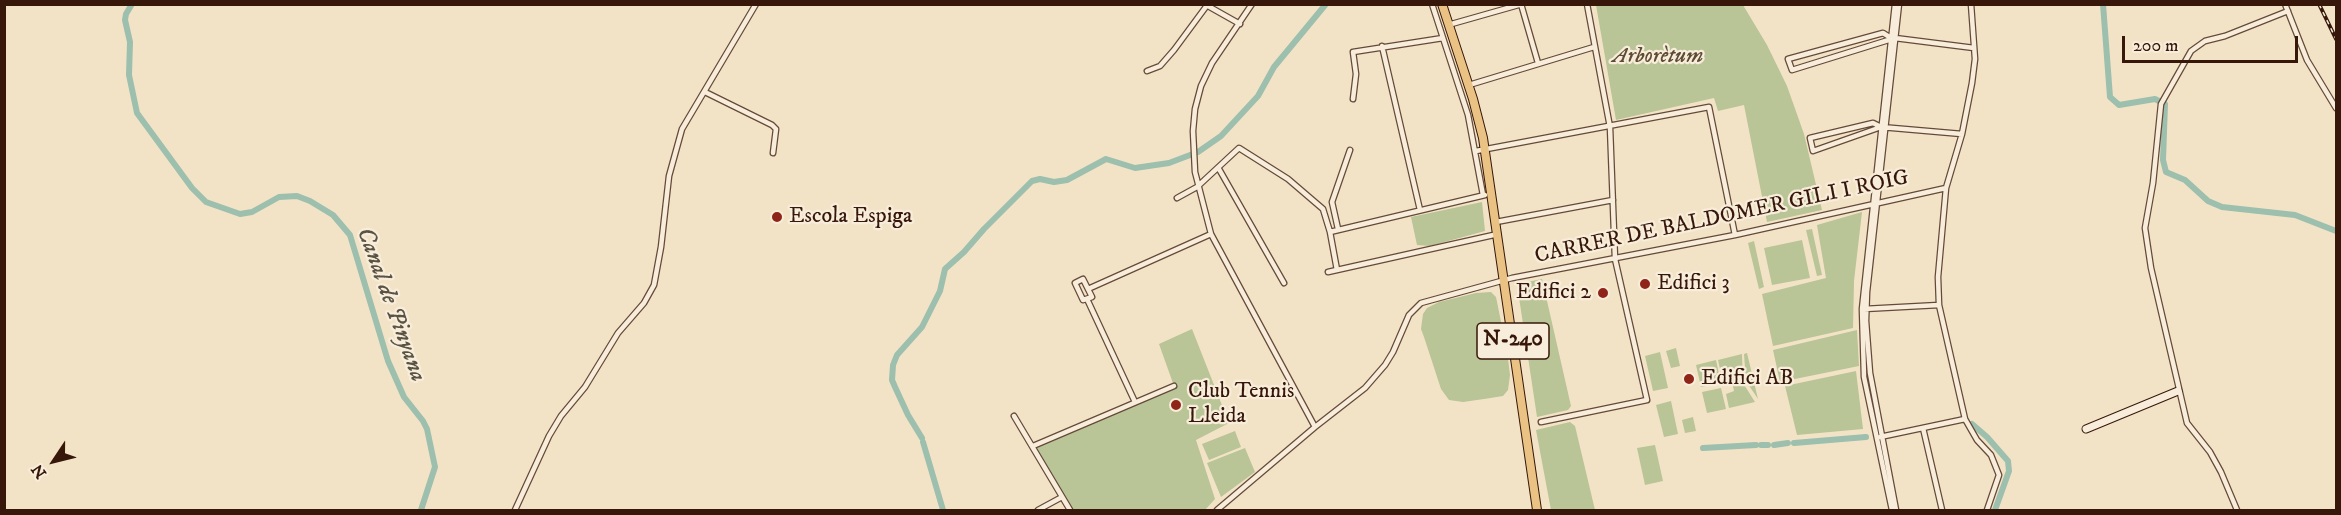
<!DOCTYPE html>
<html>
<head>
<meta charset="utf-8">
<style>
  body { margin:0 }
  #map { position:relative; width:2341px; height:515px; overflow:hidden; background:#f3e3c6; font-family:"IM FELL DW Pica",serif }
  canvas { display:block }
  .frame { position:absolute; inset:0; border:6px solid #36170a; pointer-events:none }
  .north { position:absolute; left:24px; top:431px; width:60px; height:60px; -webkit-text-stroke:4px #f7edda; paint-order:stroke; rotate:235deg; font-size:16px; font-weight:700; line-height:24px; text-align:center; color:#36170a }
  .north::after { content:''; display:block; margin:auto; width:21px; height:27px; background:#36170a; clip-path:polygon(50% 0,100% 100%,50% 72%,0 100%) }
  .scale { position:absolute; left:2122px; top:36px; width:176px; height:27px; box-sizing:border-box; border:3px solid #36170a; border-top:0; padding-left:8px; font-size:18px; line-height:21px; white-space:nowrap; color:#36170a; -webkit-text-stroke:4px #f7edda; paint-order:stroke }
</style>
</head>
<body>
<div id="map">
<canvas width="2341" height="515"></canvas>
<div class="frame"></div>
<div class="north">N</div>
<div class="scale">200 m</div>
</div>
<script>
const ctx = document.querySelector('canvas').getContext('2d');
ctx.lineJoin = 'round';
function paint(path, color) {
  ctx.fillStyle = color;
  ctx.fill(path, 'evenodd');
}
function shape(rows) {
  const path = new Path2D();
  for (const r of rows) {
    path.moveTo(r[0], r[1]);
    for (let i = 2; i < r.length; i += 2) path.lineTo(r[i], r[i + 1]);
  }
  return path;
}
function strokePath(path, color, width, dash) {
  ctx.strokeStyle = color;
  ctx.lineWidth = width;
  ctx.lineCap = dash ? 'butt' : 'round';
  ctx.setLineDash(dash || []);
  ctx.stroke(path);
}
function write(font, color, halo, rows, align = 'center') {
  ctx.font = font + ' "IM FELL DW Pica",serif';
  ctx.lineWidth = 4.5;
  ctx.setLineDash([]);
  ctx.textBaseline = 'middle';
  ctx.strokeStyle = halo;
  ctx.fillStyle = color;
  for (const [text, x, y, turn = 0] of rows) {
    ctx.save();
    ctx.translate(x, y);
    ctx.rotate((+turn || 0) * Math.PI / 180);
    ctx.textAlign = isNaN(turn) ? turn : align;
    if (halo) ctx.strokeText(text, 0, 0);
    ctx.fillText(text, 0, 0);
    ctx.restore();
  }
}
paint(shape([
  [1596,5,1743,5,1767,45,1787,86,1804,134,1822,210,1767,222,1744,105,1718,111,1714,98,1616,120],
  [1482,202,1485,231,1430,246,1417,245,1411,217],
  [1862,212,1854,281,1853,328,1773,346,1762,294,1826,278,1817,225],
  [1812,229,1822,275,1817,276,1806,230],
  [1802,240,1810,278,1772,285,1764,248],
  [1754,241,1764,287,1759,289,1748,243],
  [1542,279,1571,406,1568,410,1537,417,1517,284],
  [1491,292,1496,297,1507,351,1510,375,1508,390,1503,396,1484,399,1463,402,1449,400,1441,389,1424,337,1421,329,1423,314,1427,308,1439,302,1476,293],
  [1192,329,1229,423,1196,440,1215,499,1205,510,1071,510,1033,446,1174,386,1159,344],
  [1857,330,1859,366,1780,382,1773,350],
  [1676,348,1680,366,1671,368,1666,351],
  [1660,352,1668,388,1653,391,1645,356],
  [1747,353,1758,399,1746,381,1744,354],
  [1742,354,1743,383,1755,402,1729,408,1726,394,1734,391,1731,376,1722,378,1718,360],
  [1716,360,1721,383,1701,387,1696,365],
  [1856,371,1863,429,1797,435,1785,386],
  [1721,388,1726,409,1707,413,1702,392],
  [1671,401,1678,434,1664,437,1656,405],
  [1693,417,1696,431,1685,433,1682,420],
  [1570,422,1575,426,1595,510,1551,510,1536,430],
  [1235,431,1241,447,1209,460,1202,444],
  [1655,445,1663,481,1645,485,1637,448],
  [1245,448,1255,472,1221,497,1207,463]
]), '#b9c497');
strokePath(shape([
  [132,4,126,14,125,20,130,42,129,75,137,113,192,188,206,202,240,214,252,212,279,197,297,196,310,201,333,215,350,235,388,361,404,397,423,421,427,429,435,467,421,510],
  [2103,4,2110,97,2119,105,2155,99,2165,104,2163,160,2166,172,2185,180,2208,201,2222,207,2295,215,2336,231],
  [1972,424,1987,437,2008,461,2009,471,1995,510],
  [922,438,908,415,895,387,892,380,893,365,897,355,922,327,940,291,945,269,964,252,984,229,1032,181,1040,179,1054,182,1067,180,1106,159,1135,168,1169,163,1198,152,1221,136,1258,96,1274,67,1326,4],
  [923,442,943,510],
  [1794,443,1866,437],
  [1761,445,1768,445],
  [1774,445,1788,443],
  [1703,448,1756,445]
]), '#9dbfae', 6);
const street = shape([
  [1252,4,1212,63,1201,86,1195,109,1193,131,1195,172,1211,234,1315,427],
  [1432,4,1468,115,1483,195],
  [1521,4,1538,63],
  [1971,4,1975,59,1972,83,1962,134,1946,188,1938,277,1939,305,1965,419,1977,440,1991,455,1999,475,1987,510],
  [2285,4,2307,60,2336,108],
  [1208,6,1240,24],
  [1448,25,1522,4],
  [1891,38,1883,33,1788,59,1792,70,1895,38,1974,48],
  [1382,46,1420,210],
  [1147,71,1160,66,1174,50,1208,4],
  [1469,85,1594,47],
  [705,92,772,125,776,129,773,153],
  [1353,99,1356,74,1353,52,1443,38],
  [1881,127,1873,123,1810,138,1813,151,1881,127,1962,134],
  [1476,151,1709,107,1735,235],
  [1219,169,1284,283],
  [1177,198,1197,187,1239,148,1288,179,1323,209,1330,232,1337,270],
  [1496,222,1613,200],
  [1338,229,1332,202,1350,150],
  [1330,232,1485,195],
  [1328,272,1498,234],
  [1083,279,1092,297,1083,300,1075,283,1083,279],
  [1088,289,1211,234],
  [1087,299,1135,402],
  [1864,309,1939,305],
  [1014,416,1070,510],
  [1541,422,1647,400,1615,259,1610,127,1587,4],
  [1923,428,1942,510],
  [1880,437,1965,419],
  [1033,446,1174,386],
  [515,510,549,436,561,416,585,387,618,333,644,303,654,285,661,247,669,176,682,129,756,4],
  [1038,510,1062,497],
  [1217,510,1315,427,1365,388,1385,365,1393,352,1409,315,1421,303,1512,278,1735,235,1946,188],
  [1892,510,1864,377,1862,309,1895,4],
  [1896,510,1870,373,1866,321,1867,292,1899,4],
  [2237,510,2221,472,2210,452,2187,423,2151,268,2145,228,2153,183,2161,104,2191,51,2205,41,2225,36,2288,11]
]);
const secondary = shape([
  [2086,429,2178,391]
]);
const primary = shape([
  [1442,4,1473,99,1483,138,1537,510]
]);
strokePath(street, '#654a39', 7);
strokePath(secondary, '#36170a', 9);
strokePath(primary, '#36170a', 10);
strokePath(street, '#f7edda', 4.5);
strokePath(secondary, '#f7edda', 7);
strokePath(primary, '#eac283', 8);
const rail = shape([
  [2319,4,2336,39]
]);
strokePath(rail, '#36170a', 4);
strokePath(rail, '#f7edda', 1.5, [4.5]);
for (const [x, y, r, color] of [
  [777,217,6,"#8f2418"],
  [1645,284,6,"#8f2418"],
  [1603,293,6,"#8f2418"],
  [1689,379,6,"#8f2418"],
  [1176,405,6,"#8f2418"]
]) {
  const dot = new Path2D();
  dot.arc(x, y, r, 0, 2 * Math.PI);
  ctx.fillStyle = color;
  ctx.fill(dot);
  strokePath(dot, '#f7edda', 2);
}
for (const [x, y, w] of [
  [1513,341,72]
]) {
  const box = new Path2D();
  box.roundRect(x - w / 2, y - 18, w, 36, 4.5);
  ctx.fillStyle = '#f7edda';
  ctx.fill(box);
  strokePath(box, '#36170a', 1.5);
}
write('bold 21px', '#36170a', null, [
  ["N-240",1513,341]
]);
write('italic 22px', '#5d4b34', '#f7edda', [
  ["Arborètum",1658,57]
]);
write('22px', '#36170a', '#f7edda', [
  ["Escola Espiga",789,217],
  ["Edifici 3",1657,284],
  ["Edifici 2",1591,293,"right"],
  ["Edifici AB",1701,379],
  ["Club Tennis",1188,392],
  ["Lleida",1188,417]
], 'left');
write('22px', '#36170a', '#f7edda', [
  ["CARRER DE BALDOMER GILI I ROIG",1722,218,-12]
]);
write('italic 24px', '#5a5243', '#f7edda', [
  ["Canal de Pinyana",390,305,70]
]);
</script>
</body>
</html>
